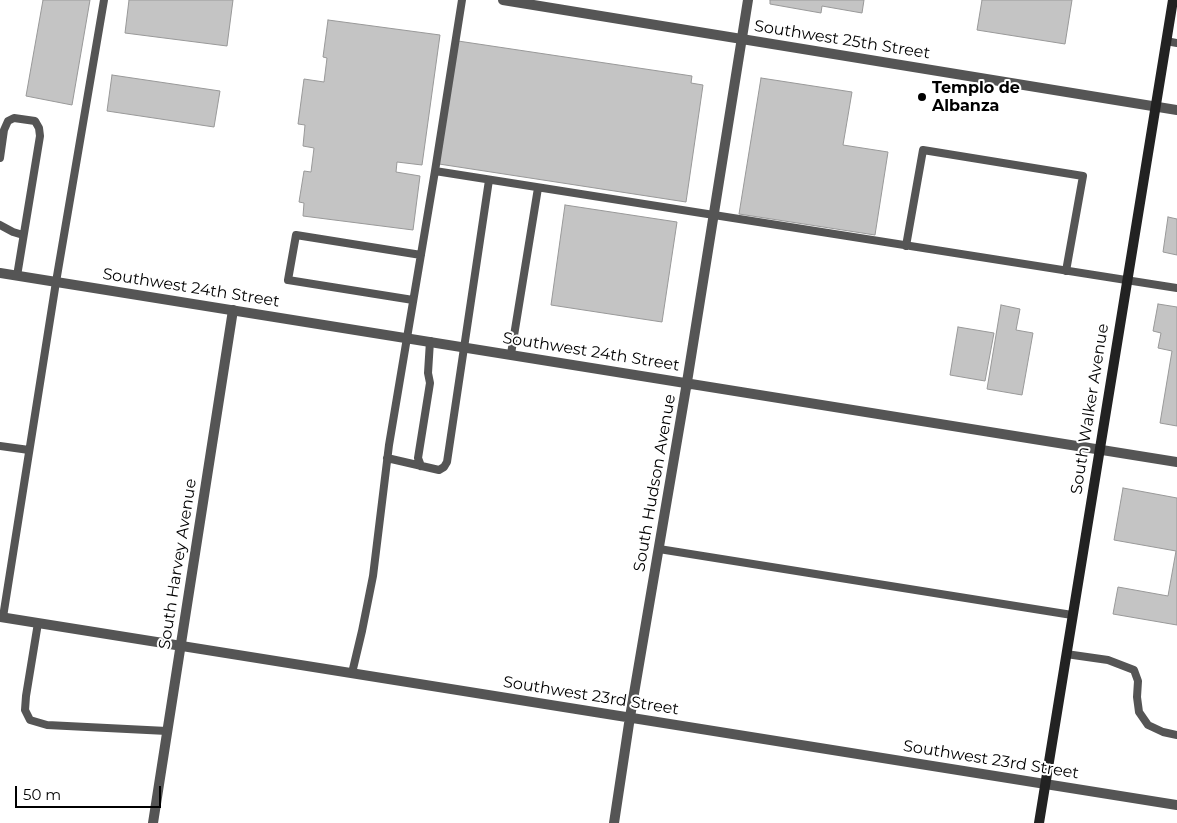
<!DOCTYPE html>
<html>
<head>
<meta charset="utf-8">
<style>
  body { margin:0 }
  #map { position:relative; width:1177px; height:823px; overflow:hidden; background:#fff; font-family:Montserrat,sans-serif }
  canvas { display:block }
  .scale { position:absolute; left:15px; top:786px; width:146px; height:22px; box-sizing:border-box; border:2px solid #000; border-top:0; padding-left:6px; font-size:15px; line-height:18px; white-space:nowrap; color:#000; -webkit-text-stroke:4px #fff; paint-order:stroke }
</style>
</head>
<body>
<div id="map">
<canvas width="1177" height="823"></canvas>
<div class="scale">50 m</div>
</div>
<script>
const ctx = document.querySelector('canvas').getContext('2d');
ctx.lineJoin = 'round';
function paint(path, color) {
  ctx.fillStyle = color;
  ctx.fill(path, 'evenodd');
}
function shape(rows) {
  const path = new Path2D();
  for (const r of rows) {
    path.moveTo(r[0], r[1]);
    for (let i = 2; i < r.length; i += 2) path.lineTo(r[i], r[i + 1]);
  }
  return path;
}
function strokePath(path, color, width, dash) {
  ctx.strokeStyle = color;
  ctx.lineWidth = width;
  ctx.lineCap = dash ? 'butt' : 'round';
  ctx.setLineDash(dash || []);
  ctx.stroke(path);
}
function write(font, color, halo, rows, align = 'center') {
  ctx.font = font + ' Montserrat,sans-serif';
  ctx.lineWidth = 4;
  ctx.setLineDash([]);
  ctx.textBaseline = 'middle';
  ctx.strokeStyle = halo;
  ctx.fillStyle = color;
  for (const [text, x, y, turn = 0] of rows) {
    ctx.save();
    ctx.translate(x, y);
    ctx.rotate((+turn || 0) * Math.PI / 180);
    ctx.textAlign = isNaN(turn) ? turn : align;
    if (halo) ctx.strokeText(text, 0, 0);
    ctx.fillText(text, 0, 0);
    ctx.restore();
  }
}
const building = shape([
  [43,0,90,0,72,105,26,96,43,0],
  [129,0,233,0,227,46,125,33,129,0],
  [770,0,864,0,862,13,822,6,821,13,770,4,770,0],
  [982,0,1072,0,1065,44,977,30,982,0],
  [328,20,440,35,422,165,397,162,396,172,420,176,413,230,303,216,304,203,299,202,304,171,311,172,314,148,303,146,305,125,298,124,304,79,324,82,327,58,323,57,328,20],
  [458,41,692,76,691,83,703,85,686,202,439,164,458,41],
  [112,75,220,91,214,127,107,111,112,75],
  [761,78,852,92,843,145,888,152,875,235,739,214,761,78],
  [565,205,677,222,662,322,551,305,565,205],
  [1168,217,1177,219,1177,255,1163,252,1168,217],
  [1158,304,1177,307,1177,426,1160,423,1172,351,1158,348,1161,333,1153,331,1158,304],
  [1001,305,1020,309,1016,330,1033,333,1022,395,987,389,1001,305],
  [958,327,994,333,985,381,950,375,958,327],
  [1123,488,1177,498,1177,625,1113,614,1118,587,1168,596,1176,551,1114,540,1123,488]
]);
paint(building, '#c4c4c4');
strokePath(building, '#999', 1);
strokePath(shape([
  [1166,41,1177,43],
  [0,158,4,130,8,121,14,118,35,121,39,128,40,136,17,276],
  [435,171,1177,288],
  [0,225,13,232,23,235],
  [906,246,923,150,1083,176,1066,271],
  [413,300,288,280,296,235,421,255],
  [511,354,538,188],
  [0,446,29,450],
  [387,458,439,470,444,467,447,462,489,180],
  [421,466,418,458,430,383,428,373,430,341],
  [659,549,1072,615],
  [3,617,56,282,104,0],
  [38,623,26,696,25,710,30,720,47,725,167,731],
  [1066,654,1108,660,1134,670,1138,681,1137,697,1139,712,1148,725,1163,732,1177,735],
  [352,673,362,631,373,576,389,445,435,171,462,0]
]), '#555', 8);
strokePath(shape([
  [0,273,1177,462],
  [0,617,1177,805],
  [614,823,630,717,687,382,748,0]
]), '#555', 10);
strokePath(shape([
  [503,0,1177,110],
  [153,823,233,310]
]), '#555', 10);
strokePath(shape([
  [1039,823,1173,0]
]), '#222', 10);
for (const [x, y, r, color] of [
  [922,97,5,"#000"]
]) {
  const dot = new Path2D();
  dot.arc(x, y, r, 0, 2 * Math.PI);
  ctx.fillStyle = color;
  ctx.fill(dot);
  strokePath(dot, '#fff', 2);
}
write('16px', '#000', '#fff', [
  ["Southwest 25th Street",842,40,9],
  ["Southwest 24th Street",191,288,9],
  ["Southwest 24th Street",591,352,9],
  ["South Walker Avenue",1090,409,-81],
  ["South Hudson Avenue",655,483,-80],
  ["South Harvey Avenue",178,564,-81],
  ["Southwest 23rd Street",591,696,9],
  ["Southwest 23rd Street",991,760,9]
]);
write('bold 16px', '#000', '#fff', [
  ["Templo de",932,88],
  ["Albanza",932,106]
], 'left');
</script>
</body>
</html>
